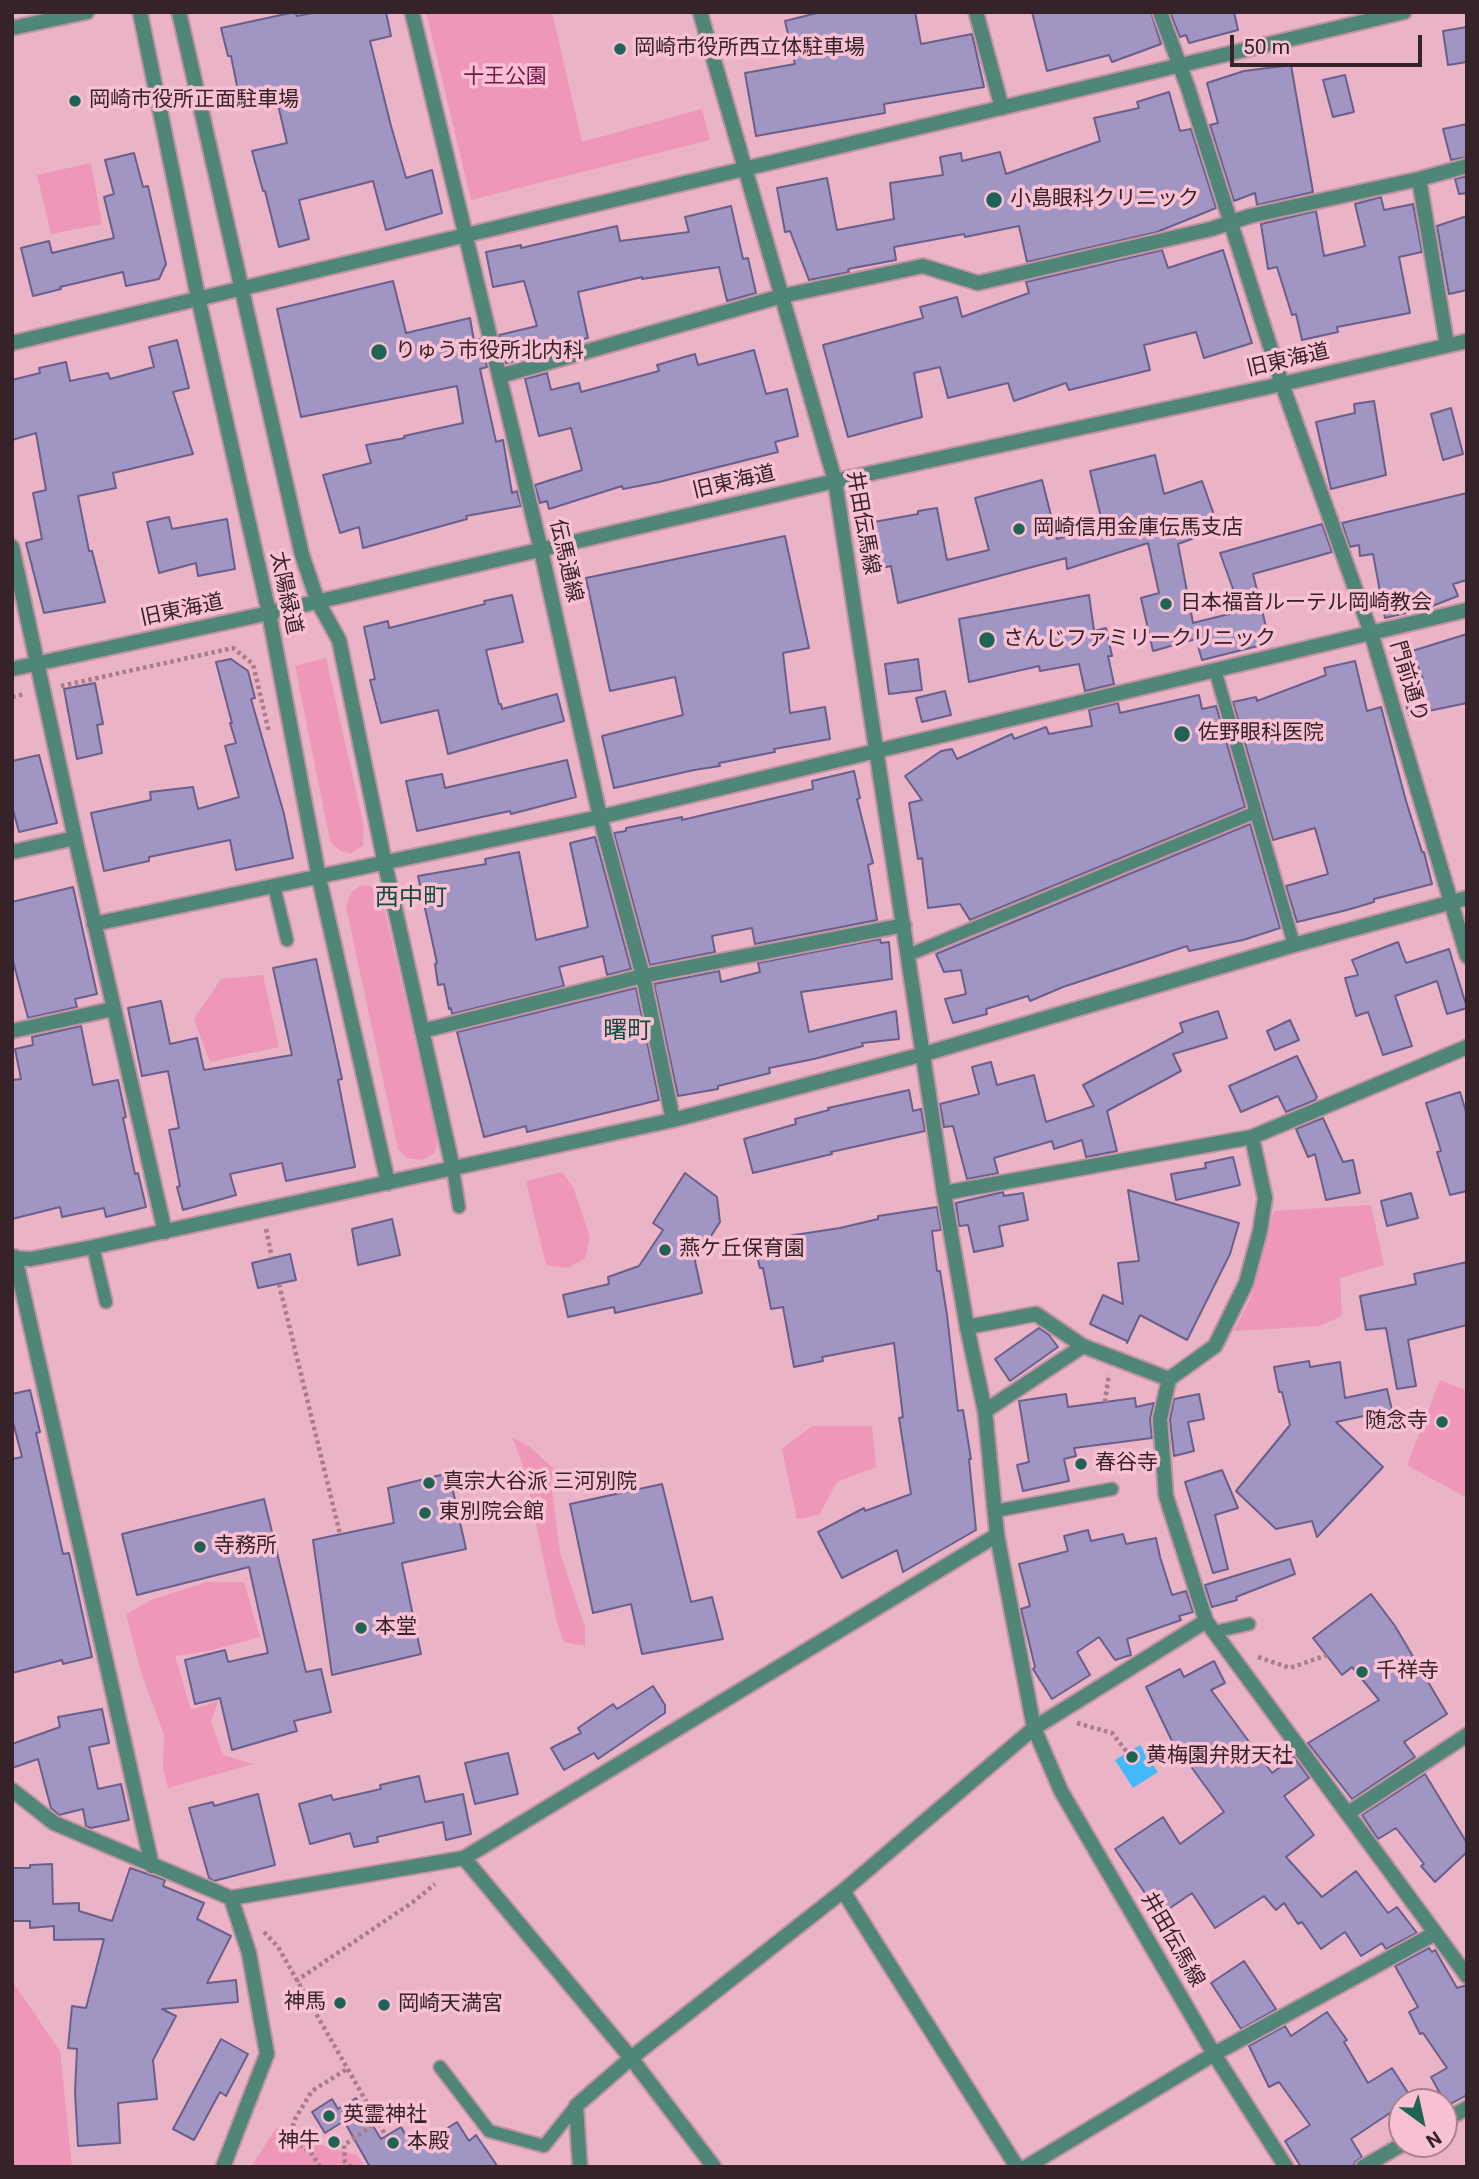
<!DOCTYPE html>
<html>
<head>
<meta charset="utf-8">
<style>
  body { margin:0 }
  #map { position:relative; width:1479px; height:2179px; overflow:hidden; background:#eab3c6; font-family:Roboto,sans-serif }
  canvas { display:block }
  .frame { position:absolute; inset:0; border:14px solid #362229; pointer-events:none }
  .north { position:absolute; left:1388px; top:2088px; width:70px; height:70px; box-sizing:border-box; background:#f8c0d3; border:2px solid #aa818f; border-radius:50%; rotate:147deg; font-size:19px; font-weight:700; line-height:28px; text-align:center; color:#362229 }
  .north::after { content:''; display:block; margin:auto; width:24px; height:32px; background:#1e6354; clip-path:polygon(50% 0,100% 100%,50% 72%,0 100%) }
  .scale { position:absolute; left:1230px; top:35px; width:192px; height:32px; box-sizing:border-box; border:4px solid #362229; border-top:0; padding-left:9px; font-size:21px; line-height:24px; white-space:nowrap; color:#362229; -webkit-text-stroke:5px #f8c0d3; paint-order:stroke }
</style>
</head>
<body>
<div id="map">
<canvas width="1479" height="2179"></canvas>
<div class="frame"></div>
<div class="north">N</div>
<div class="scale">50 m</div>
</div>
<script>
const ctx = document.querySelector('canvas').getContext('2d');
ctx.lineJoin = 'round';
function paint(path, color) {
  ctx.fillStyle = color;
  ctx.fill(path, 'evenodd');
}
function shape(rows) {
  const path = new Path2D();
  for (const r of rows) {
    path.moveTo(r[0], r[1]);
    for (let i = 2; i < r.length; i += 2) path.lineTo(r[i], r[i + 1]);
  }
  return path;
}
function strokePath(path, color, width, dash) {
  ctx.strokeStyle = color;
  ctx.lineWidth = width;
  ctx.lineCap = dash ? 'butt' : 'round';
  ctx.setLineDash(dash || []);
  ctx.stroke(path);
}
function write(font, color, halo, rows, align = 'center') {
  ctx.font = font + ' Roboto,"Noto Sans JP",sans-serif';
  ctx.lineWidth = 7;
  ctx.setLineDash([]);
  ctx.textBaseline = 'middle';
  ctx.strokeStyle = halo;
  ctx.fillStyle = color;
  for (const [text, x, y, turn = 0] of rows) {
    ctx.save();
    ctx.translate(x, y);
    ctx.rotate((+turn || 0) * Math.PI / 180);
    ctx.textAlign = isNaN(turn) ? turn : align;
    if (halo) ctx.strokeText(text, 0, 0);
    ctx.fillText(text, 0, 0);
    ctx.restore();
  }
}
paint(shape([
  [426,12,552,12,582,142,702,109,710,140,471,200],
  [91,163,102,224,51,234,37,175],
  [326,658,364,827,363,846,350,854,339,850,330,841,295,666],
  [361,885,374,887,382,899,438,1139,434,1154,421,1160,407,1158,398,1149,393,1126,346,907,351,893],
  [263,975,279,1047,210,1062,194,1019,221,979],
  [562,1172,573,1187,590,1237,585,1259,567,1268,546,1265,526,1181],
  [1371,1205,1384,1265,1340,1278,1342,1316,1320,1326,1234,1331,1252,1295,1274,1211],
  [1440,1380,1467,1391,1467,1498,1407,1465],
  [812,1426,872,1426,876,1467,837,1482,819,1515,797,1519,782,1449],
  [512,1437,530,1447,555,1470,551,1482,560,1553,585,1627,585,1646,564,1642,558,1626,524,1469],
  [207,1582,244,1582,260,1637,208,1651,175,1656,191,1710,218,1701,211,1722,223,1755,253,1764,168,1788,163,1768,164,1735,141,1672,126,1614,151,1600],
  [12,1981,60,2051,72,2167,12,2167],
  [277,2127,325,2146,357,2155,365,2167,251,2167]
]), '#ee97b8');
paint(shape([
  [1140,1745,1158,1772,1133,1788,1115,1760]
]), '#42baf7');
const building = shape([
  [295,12,297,16,318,12,386,12,391,36,370,41,391,126,406,178,432,170,442,213,386,230,373,181,299,200,309,239,279,247,265,191,263,191,252,151,287,143,276,96,241,106,231,56,228,56,221,28,295,12],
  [821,12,915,12,921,44,972,34,984,87,884,104,885,113,756,136,745,73,795,64,785,21,821,12],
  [1032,12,1151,12,1161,44,1112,62,1109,55,1047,71,1032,12],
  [1170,12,1234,12,1238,30,1189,43,1186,35,1180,37,1170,12],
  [1467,27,1467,62,1448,65,1443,31,1467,27],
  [1291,65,1313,192,1257,205,1255,193,1234,201,1210,125,1218,123,1207,83,1244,71,1291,65],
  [1345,75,1354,112,1333,117,1323,80,1345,75],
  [1169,92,1180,131,1191,129,1216,208,1157,232,1027,262,1019,226,965,237,964,234,894,247,896,260,848,269,849,272,809,280,790,231,785,232,777,188,827,178,837,230,894,219,890,183,943,175,940,157,961,153,962,161,1000,152,1006,174,1100,141,1094,118,1139,108,1137,102,1169,92],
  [1467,124,1467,157,1451,160,1443,129,1467,124],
  [134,153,143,187,148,186,166,264,159,279,126,286,123,272,60,287,61,289,33,296,21,248,49,241,52,253,114,238,104,197,114,194,105,160,134,153],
  [1467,176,1467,193,1459,194,1455,179,1467,176],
  [1381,197,1384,210,1413,204,1422,252,1399,257,1410,313,1337,327,1338,332,1302,340,1296,314,1292,315,1277,267,1268,269,1261,224,1316,211,1324,256,1365,246,1355,204,1381,197],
  [731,206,743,259,748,258,756,293,727,301,719,267,642,279,642,277,578,292,588,338,541,349,543,354,506,363,499,335,537,326,524,281,493,287,486,252,521,245,521,248,617,226,620,241,689,232,685,217,731,206],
  [1467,216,1467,290,1449,294,1437,226,1467,216],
  [1162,250,1168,268,1223,250,1252,343,1204,358,1196,332,1144,345,1150,370,1069,390,1066,383,1014,401,1008,383,948,398,940,367,914,373,922,417,848,437,823,345,923,318,920,307,957,297,962,317,1029,293,1026,282,1162,250],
  [393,281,406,333,470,318,474,341,481,339,487,367,480,369,496,442,503,440,512,493,517,491,521,506,466,516,467,519,363,548,359,527,340,533,323,475,371,463,366,445,405,438,404,436,463,423,457,386,301,417,277,309,393,281],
  [177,340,189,388,173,392,193,454,113,473,116,488,78,496,89,551,92,551,105,602,44,613,26,543,42,539,33,493,46,490,36,433,12,440,12,380,40,373,39,368,66,362,70,381,108,373,110,379,154,367,149,347,177,340],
  [754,350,766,394,787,389,798,436,775,442,778,452,659,482,623,489,622,486,549,509,547,501,540,503,535,485,582,470,571,428,539,436,525,379,547,373,551,390,579,383,581,392,659,371,657,365,695,354,698,365,754,350],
  [1374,401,1386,475,1331,489,1316,422,1355,413,1354,404,1374,401],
  [1451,408,1463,454,1443,460,1431,414,1451,408],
  [1155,455,1164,494,1202,481,1219,529,1178,544,1193,623,1241,611,1220,553,1322,524,1332,552,1253,574,1270,643,1202,660,1196,639,1153,651,1141,598,1159,593,1148,543,1067,569,1066,558,898,603,891,566,872,570,863,524,918,514,918,511,937,508,947,560,989,550,975,498,1042,480,1057,539,1103,526,1090,471,1155,455],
  [1467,493,1467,580,1453,584,1458,596,1427,608,1385,618,1373,554,1360,556,1359,545,1350,547,1342,523,1467,493],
  [169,517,172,529,227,519,235,569,198,576,196,563,159,573,147,522,169,517],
  [785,536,809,648,783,653,790,713,825,707,830,739,774,749,775,752,719,763,720,766,694,770,614,788,602,736,683,715,675,677,610,691,586,578,785,536],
  [512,595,523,642,486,650,499,704,501,704,502,709,557,694,564,721,448,754,438,710,381,723,370,680,375,679,364,627,388,621,389,628,485,604,484,601,512,595],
  [1089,595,1094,631,1106,628,1112,656,1108,656,1114,684,1085,691,1079,664,1040,671,1039,666,969,682,959,619,1089,595],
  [1467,634,1467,703,1409,715,1401,686,1423,679,1412,651,1467,634],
  [231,659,248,671,255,698,251,699,284,814,293,858,236,870,230,840,149,857,149,861,104,871,91,813,151,800,150,792,193,787,198,809,239,797,225,746,236,743,230,723,232,723,216,662,231,659],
  [918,659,922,690,889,694,885,664,918,659],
  [1355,661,1367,711,1381,707,1406,801,1422,852,1424,852,1432,884,1374,899,1374,902,1347,910,1297,922,1286,886,1328,874,1315,828,1273,840,1233,702,1256,697,1257,701,1326,675,1324,668,1355,661],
  [95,683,103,724,97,725,102,753,77,759,64,689,95,683],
  [945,691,951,715,922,722,916,698,945,691],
  [1199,695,1202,709,1216,706,1245,807,970,920,960,904,928,908,922,858,918,859,909,803,922,800,905,776,941,751,952,749,957,759,1012,734,1014,739,1046,727,1049,734,1092,726,1089,710,1118,703,1120,713,1199,695],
  [39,755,57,823,19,832,12,806,12,761,39,755],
  [567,760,576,797,511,814,510,811,417,831,406,781,442,774,445,788,567,760],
  [854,771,860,798,857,799,873,863,868,865,877,920,755,944,752,928,712,936,715,952,650,965,614,833,626,831,626,828,682,817,682,820,813,789,812,781,854,771],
  [1250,824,1280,928,1243,940,1189,951,1187,946,1063,987,1030,1001,1028,996,986,1009,987,1014,953,1023,945,999,966,994,961,970,944,972,936,954,1250,824],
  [595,837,631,969,607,975,603,956,559,967,564,986,452,1014,451,1008,449,1009,444,984,438,985,435,964,437,963,418,876,486,864,485,859,519,852,536,940,588,927,570,843,595,837],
  [73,887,97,994,75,999,77,1007,28,1018,12,957,12,902,73,887],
  [880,939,881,943,889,942,892,979,801,992,809,1032,896,1011,899,1039,862,1043,863,1046,814,1059,769,1068,770,1073,718,1086,718,1089,678,1096,654,984,719,971,721,982,760,972,758,963,880,939],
  [1398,942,1406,963,1449,949,1467,1008,1447,1014,1437,981,1395,996,1412,1046,1383,1055,1368,1012,1356,1016,1345,978,1358,975,1352,960,1398,942],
  [316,959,342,1079,338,1080,355,1167,286,1181,282,1163,230,1174,236,1195,183,1210,177,1187,180,1186,169,1130,179,1128,168,1071,142,1076,128,1008,161,1001,170,1044,197,1038,204,1070,292,1055,273,968,316,959],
  [636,988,659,1100,527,1132,526,1126,484,1137,457,1032,636,988],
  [1218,1011,1227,1038,1173,1054,1181,1071,1107,1111,1117,1151,1086,1157,1082,1140,1054,1149,1052,1141,994,1158,998,1173,967,1179,953,1126,944,1127,940,1104,979,1094,972,1067,991,1062,997,1085,1034,1075,1046,1122,1094,1106,1083,1085,1183,1032,1180,1023,1218,1011],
  [1290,1020,1299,1040,1275,1050,1267,1031,1290,1020],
  [81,1026,93,1085,118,1080,126,1117,123,1118,135,1174,138,1173,146,1207,106,1217,104,1208,62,1217,60,1207,12,1219,12,1080,21,1079,15,1049,33,1045,32,1037,81,1026],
  [1297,1056,1317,1097,1315,1100,1286,1112,1278,1096,1241,1112,1229,1086,1297,1056],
  [909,1090,913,1111,921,1109,925,1131,831,1152,832,1154,753,1173,744,1139,796,1124,795,1119,829,1110,828,1108,909,1090],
  [1460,1092,1467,1115,1467,1191,1450,1195,1437,1152,1441,1151,1426,1103,1460,1092],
  [1323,1118,1343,1162,1353,1160,1360,1193,1326,1200,1315,1154,1308,1157,1296,1129,1323,1118],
  [1233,1157,1240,1185,1176,1200,1171,1174,1206,1168,1205,1163,1233,1157],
  [685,1173,717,1197,720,1222,695,1261,702,1293,615,1313,614,1307,568,1317,563,1295,609,1284,608,1277,639,1266,663,1230,653,1223,685,1173],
  [1128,1190,1239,1223,1230,1254,1187,1340,1140,1315,1127,1343,1127,1341,1090,1324,1103,1295,1123,1304,1118,1263,1139,1261,1128,1190],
  [1003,1192,1004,1196,1023,1193,1028,1220,999,1226,1003,1246,974,1252,968,1225,959,1226,956,1203,1003,1192],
  [1411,1193,1418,1218,1387,1226,1381,1201,1411,1193],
  [937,1207,941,1230,932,1231,937,1271,940,1271,947,1315,958,1411,963,1410,971,1459,969,1459,976,1530,903,1572,897,1550,842,1578,818,1532,864,1508,865,1511,911,1494,899,1418,903,1417,894,1343,822,1357,823,1361,794,1367,783,1307,771,1309,763,1268,760,1268,754,1245,794,1235,840,1228,878,1219,878,1216,937,1207],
  [392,1219,400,1255,358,1265,352,1229,392,1219],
  [290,1254,296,1280,258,1288,252,1263,290,1254],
  [1467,1262,1467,1325,1408,1340,1416,1386,1397,1389,1386,1328,1366,1330,1360,1296,1416,1284,1414,1274,1467,1262],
  [1039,1328,1049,1335,1058,1347,1010,1381,995,1359,1039,1328],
  [1309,1361,1310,1367,1340,1362,1345,1398,1387,1389,1392,1410,1336,1422,1383,1467,1317,1537,1312,1521,1276,1529,1236,1491,1290,1425,1282,1392,1279,1392,1274,1367,1309,1361],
  [30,1390,40,1432,36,1433,63,1554,69,1553,92,1657,63,1664,62,1660,12,1673,12,1459,22,1457,12,1418,12,1394,30,1390],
  [1066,1394,1068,1407,1135,1398,1136,1407,1154,1403,1150,1419,1152,1438,1074,1448,1076,1456,1064,1459,1069,1481,1023,1491,1017,1465,1029,1462,1019,1401,1066,1394],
  [1199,1394,1204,1419,1188,1422,1194,1451,1174,1456,1170,1420,1174,1399,1199,1394],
  [1222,1470,1238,1508,1215,1515,1228,1569,1213,1573,1185,1482,1222,1470],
  [449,1473,466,1549,402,1563,421,1654,332,1675,313,1540,394,1523,388,1488,449,1473],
  [662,1484,691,1602,712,1597,723,1639,642,1654,631,1604,593,1613,570,1504,662,1484],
  [264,1499,306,1672,321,1669,331,1712,294,1721,297,1731,232,1750,220,1698,195,1704,185,1660,225,1650,228,1662,268,1653,249,1567,137,1595,122,1534,264,1499],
  [1088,1530,1091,1541,1123,1534,1126,1544,1156,1538,1160,1557,1172,1595,1186,1591,1193,1612,1179,1616,1181,1620,1127,1639,1131,1655,1115,1660,1099,1637,1077,1652,1090,1675,1052,1699,1033,1669,1035,1667,1021,1609,1030,1606,1019,1564,1068,1551,1064,1536,1088,1530],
  [1290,1559,1295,1574,1236,1597,1237,1600,1212,1607,1205,1585,1290,1559],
  [1371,1594,1395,1626,1447,1714,1404,1742,1415,1757,1352,1799,1308,1743,1379,1700,1352,1667,1342,1675,1313,1638,1371,1594],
  [1214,1661,1225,1683,1211,1690,1272,1773,1294,1757,1309,1778,1284,1796,1314,1835,1286,1857,1322,1897,1356,1871,1388,1913,1397,1907,1417,1933,1386,1949,1382,1943,1361,1956,1345,1932,1321,1949,1302,1922,1298,1924,1284,1903,1276,1910,1264,1896,1215,1928,1192,1893,1160,1915,1115,1849,1163,1817,1180,1844,1224,1812,1171,1739,1146,1687,1180,1669,1184,1677,1214,1661],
  [653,1686,665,1705,665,1713,598,1759,594,1753,564,1770,551,1748,581,1733,578,1728,613,1704,617,1709,653,1686],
  [102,1709,109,1743,89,1747,98,1789,121,1784,129,1820,91,1828,86,1826,83,1809,59,1815,51,1808,38,1759,12,1768,12,1744,60,1727,58,1717,102,1709],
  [508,1753,518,1794,475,1804,465,1763,508,1753],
  [1425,1774,1467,1843,1467,1852,1435,1882,1421,1866,1424,1864,1396,1828,1378,1839,1362,1815,1425,1774],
  [419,1776,425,1802,463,1794,471,1834,446,1840,443,1822,377,1837,378,1842,354,1847,350,1833,310,1844,299,1804,331,1795,333,1800,381,1789,380,1785,419,1776],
  [258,1794,275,1865,214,1881,209,1878,189,1808,213,1802,214,1806,258,1794],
  [52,1864,53,1904,79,1903,79,1911,112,1921,130,1868,165,1880,163,1886,204,1903,197,1919,231,1936,207,1983,236,1980,238,2002,162,2009,176,2016,153,2060,157,2099,118,2103,120,2143,78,2146,75,2092,77,2049,68,2048,72,2006,86,2008,104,1939,54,1940,54,1926,30,1928,30,1921,12,1921,12,1868,30,1868,30,1865,52,1864],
  [1429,1948,1432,1952,1435,1950,1457,1988,1467,1985,1467,2098,1465,2096,1447,2106,1431,2077,1447,2068,1423,2033,1420,2034,1409,2012,1418,2007,1395,1966,1429,1948],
  [1244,1961,1276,2009,1241,2029,1211,1983,1244,1961],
  [1327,2012,1347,2040,1344,2042,1368,2083,1392,2068,1412,2099,1402,2102,1402,2105,1351,2139,1362,2157,1355,2162,1353,2167,1301,2167,1285,2141,1310,2125,1279,2082,1269,2087,1249,2046,1285,2026,1291,2036,1327,2012],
  [221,2039,248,2054,226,2096,220,2092,194,2140,173,2129,221,2039],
  [356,2098,381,2139,401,2127,414,2149,457,2122,469,2141,476,2135,498,2167,370,2167,344,2121,325,2133,312,2112,332,2099,338,2109,356,2098]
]);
paint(building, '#a195c4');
strokePath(building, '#6a5f8b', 2);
const service = shape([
  [1215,670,1294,945],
  [274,886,287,940],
  [908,955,1256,812],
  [453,1169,459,1207],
  [93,1247,106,1302],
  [995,1511,1112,1489],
  [1214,1632,1249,1624],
  [440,2067,489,2131,544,2146,576,2106]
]);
const minor = shape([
  [140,12,198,297,269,613,319,878,388,1183],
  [179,12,302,555,318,602,339,640,385,864,453,1169],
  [412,12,541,550,600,817,643,976,673,1120],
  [976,12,1002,108],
  [1160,12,1188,88,1282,384,1371,633,1467,956],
  [12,28,87,12],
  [1419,179,1447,345],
  [12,343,1404,12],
  [500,376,782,296,923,266,978,283,1211,229,1250,216,1419,179,1467,166],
  [12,547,75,838,165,1232],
  [12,852,75,838],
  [94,924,600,817,1467,610],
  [12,1031,113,1009],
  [422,1031,643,976,904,925],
  [1252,1137,1265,1198,1260,1231,1246,1283,1215,1346,1169,1379,1160,1419,1166,1496,1206,1621,1467,1976],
  [944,1193,1252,1137,1467,1047],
  [15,1257,152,1866],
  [12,1258,31,1259,93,1247,673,1120,924,1054,1294,945,1467,898],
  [967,1327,1036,1314,1083,1346,1169,1379],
  [985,1411,1083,1346],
  [1034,1728,1061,1791,1214,2054,1286,2167],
  [12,1790,54,1823,231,1898,464,1858,997,1535],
  [1348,1813,1467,1735],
  [464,1858,631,2058,714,2167],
  [843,1891,1017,2167],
  [1444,2121,1467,2108],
  [223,2167,267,2054,249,1953,231,1898],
  [580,2167,576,2106,631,2058,843,1891,1034,1728,1206,1621],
  [1026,2167,1214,2054,1434,1934],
  [1363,2167,1403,2144]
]);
const tertiary = shape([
  [700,12,835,481,944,1193,967,1327,985,1411,997,1535,1034,1728],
  [12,669,269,613,835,481,1282,384,1467,341]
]);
strokePath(service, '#c293a3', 16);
strokePath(minor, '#c293a3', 18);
strokePath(tertiary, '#c293a3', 18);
strokePath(shape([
  [61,686,233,648,253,664,269,732],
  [12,697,25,694],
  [266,1229,272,1258],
  [279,1284,340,1534],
  [1105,1402,1109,1374],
  [1258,1657,1290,1668,1327,1655],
  [1077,1723,1112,1733,1134,1761],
  [264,1932,278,1947,386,2136],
  [296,1981,413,1902,435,1884],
  [320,2167,310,2151,289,2139,295,2119,312,2091,347,2069],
  [351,2167,345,2162,344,2145,378,2122]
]), '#a77d8b', 4.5, [3.5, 3.5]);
strokePath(service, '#508678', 12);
strokePath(minor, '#508678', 14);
strokePath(tertiary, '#508678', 14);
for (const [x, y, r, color] of [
  [620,49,7,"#1e6354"],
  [75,101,7,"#1e6354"],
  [994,200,9,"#1e6354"],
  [379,352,9,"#1e6354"],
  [1019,529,7,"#1e6354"],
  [1166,604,7,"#1e6354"],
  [987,640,9,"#1e6354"],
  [1182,734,9,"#1e6354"],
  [665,1250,7,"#1e6354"],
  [1442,1422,7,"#1e6354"],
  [1081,1464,7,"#1e6354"],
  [429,1483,7,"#1e6354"],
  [425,1513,7,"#1e6354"],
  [200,1547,7,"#1e6354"],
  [361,1628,7,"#1e6354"],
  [1362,1672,7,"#1e6354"],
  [1132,1757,7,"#1e6354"],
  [340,2003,7,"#1e6354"],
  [384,2005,7,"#1e6354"],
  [329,2116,7,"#1e6354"],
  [334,2142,7,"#1e6354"],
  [393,2143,7,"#1e6354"]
]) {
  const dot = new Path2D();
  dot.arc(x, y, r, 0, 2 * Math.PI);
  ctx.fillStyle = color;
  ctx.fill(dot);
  strokePath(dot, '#f8c0d3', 2.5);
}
write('21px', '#362229', '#f8c0d3', [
  ["岡崎市役所西立体駐車場",634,49],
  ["岡崎市役所正面駐車場",89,101],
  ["小島眼科クリニック",1010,200],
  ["りゅう市役所北内科",395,352],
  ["岡崎信用金庫伝馬支店",1033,529],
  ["日本福音ルーテル岡崎教会",1180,604],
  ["さんじファミリークリニック",1003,640],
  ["佐野眼科医院",1198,734],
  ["燕ケ丘保育園",679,1250],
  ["随念寺",1428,1422,"right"],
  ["春谷寺",1095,1464],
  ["真宗大谷派 三河別院",443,1483],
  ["東別院会館",439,1513],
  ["寺務所",214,1547],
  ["本堂",375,1628],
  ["千祥寺",1376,1672],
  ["黄梅園弁財天社",1146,1757],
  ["神馬",326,2003,"right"],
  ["岡崎天満宮",398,2005],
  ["英霊神社",343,2116],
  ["神牛",320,2142,"right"],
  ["本殿",407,2143]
], 'left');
write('21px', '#741645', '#f8c0d3', [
  ["十王公園",505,78]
]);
write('21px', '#362229', '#f8c0d3', [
  ["旧東海道",1288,361,-13],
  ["旧東海道",734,483,-13],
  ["井田伝馬線",862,523,80],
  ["伝馬通線",565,561,77],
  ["太陽緑道",285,593,78],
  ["旧東海道",182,611,-12],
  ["門前通り",1408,682,73],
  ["井田伝馬線",1172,1940,60]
]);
write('24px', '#154c40', '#f8c0d3', [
  ["西中町",411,899],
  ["曙町",627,1032]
]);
</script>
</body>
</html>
